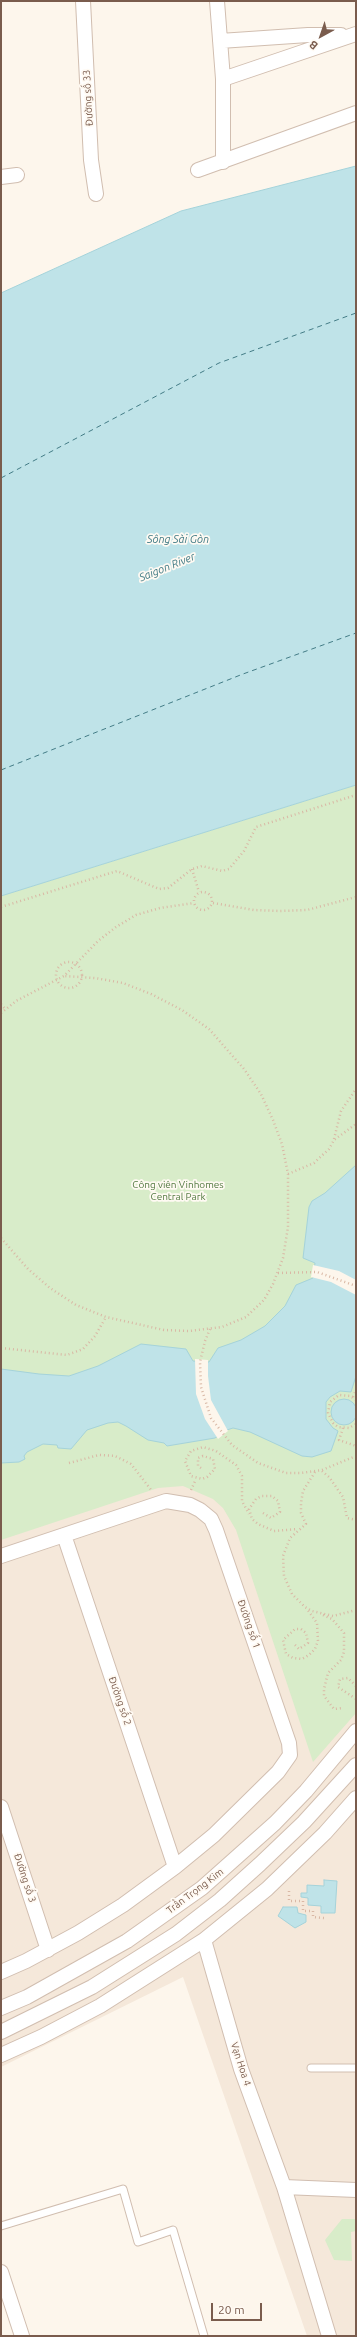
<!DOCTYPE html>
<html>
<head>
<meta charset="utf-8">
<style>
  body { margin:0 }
  #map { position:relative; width:357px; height:2337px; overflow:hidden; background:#fdf6ec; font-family:Ubuntu,sans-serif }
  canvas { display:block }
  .frame { position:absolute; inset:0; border:2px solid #7a5c4d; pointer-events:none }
  .north { position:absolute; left:301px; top:16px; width:40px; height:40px; -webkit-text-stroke:3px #fffaf3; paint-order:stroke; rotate:220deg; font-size:11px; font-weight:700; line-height:16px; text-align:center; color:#7a5c4d }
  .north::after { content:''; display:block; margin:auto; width:14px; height:18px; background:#7a5c4d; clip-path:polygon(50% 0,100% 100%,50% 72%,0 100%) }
  .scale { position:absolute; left:211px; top:2303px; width:51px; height:18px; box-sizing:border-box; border:2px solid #7a5c4d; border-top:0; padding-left:5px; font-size:12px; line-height:14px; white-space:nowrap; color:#7a5c4d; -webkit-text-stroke:3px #fffaf3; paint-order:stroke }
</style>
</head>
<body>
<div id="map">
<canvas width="357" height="2337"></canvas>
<div class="frame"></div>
<div class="north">B</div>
<div class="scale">20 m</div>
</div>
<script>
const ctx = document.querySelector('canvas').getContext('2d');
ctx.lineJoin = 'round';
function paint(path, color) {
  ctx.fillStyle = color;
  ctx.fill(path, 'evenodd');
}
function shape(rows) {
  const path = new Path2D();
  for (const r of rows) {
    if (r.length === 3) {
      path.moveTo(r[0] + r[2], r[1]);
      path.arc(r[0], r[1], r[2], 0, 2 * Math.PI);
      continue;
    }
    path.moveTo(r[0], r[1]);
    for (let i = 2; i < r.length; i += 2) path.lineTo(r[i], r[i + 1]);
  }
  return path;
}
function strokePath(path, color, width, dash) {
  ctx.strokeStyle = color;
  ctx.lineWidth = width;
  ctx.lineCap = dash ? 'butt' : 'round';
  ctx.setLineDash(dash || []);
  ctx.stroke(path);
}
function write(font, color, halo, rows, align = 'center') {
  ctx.font = font + ' Ubuntu,sans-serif';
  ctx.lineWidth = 3.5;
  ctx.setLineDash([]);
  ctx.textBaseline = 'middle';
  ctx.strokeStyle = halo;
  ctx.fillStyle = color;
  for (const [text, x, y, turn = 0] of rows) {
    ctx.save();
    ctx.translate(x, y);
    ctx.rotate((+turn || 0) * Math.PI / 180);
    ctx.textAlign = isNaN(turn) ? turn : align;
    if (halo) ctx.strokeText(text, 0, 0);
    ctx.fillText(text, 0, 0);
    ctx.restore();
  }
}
paint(shape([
  [356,785,356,2336,307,2336,183,1977,1,2067,1,896]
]), '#f5e8da');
paint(shape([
  [356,785,356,1713,313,1762,236,1530,223,1508,213,1499,183,1486,158,1488,1,1540,1,896],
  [342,2219,356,2219,356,2231,351,2232,352,2261,334,2260,325,2240]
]), '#d8ecc9');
const water = shape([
  [356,166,356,785,1,896,1,293,181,211,356,166],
  [356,1165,356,1376,351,1392,340,1391,330,1397,326,1402,326,1419,333,1428,338,1431,331,1451,312,1457,302,1456,250,1432,233,1428,227,1430,215,1438,167,1446,164,1443,148,1440,126,1426,118,1422,108,1423,87,1430,71,1449,58,1448,57,1445,43,1444,27,1452,24,1456,25,1459,19,1462,1,1463,1,1369,39,1374,69,1376,98,1366,141,1344,186,1349,193,1361,209,1362,218,1348,241,1340,265,1326,285,1306,296,1285,313,1278,315,1263,303,1258,309,1207,312,1201,325,1193,356,1165],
  [344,1412,13],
  [324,1880,337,1881,335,1913,321,1913,321,1906,308,1905,308,1898,301,1897,301,1893,307,1893,307,1885,324,1886,324,1880],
  [283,1907,297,1907,298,1913,306,1915,306,1922,295,1928,278,1916,283,1907]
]);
paint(water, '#bfe3e8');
strokePath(water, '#a5d3da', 1);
paint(shape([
  [313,1265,339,1271,356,1280,356,1295,331,1282,311,1277],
  [195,1359,208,1360,208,1376,211,1400,228,1431,218,1439,205,1419,196,1394]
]), '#fdf6ec');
strokePath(shape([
  [1,478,219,363,356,313],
  [1,770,243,674,356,633]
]), '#437c86', 1, [5, 4]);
const service = shape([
  [311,2068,356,2068],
  [1,2226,123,2189,138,2242,173,2230,204,2336]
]);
const minor = shape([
  [83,1,91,160,96,194],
  [217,1,223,79],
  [220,41,308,35,341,35],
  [223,162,223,79,356,34],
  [198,170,356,113],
  [1,177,17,175],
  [64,1535,175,1867],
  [1,1556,166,1501,190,1505,200,1510,211,1519,216,1530,289,1743,290,1755,278,1772,214,1835,175,1867,123,1905,78,1933,26,1961,1,1972],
  [1,1807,48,1950],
  [204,1940,241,2069,284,2187,329,2336],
  [1,2008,27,1997,127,1941,202,1888,275,1823,306,1791,356,1731],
  [1,2032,92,1987,176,1934,220,1900,260,1864,304,1822,356,1765],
  [1,2055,41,2037,100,2006,204,1940,267,1889,325,1833,356,1798],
  [284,2187,356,2190],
  [1,2272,22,2336]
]);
strokePath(service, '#d1beb0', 9);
strokePath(minor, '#d1beb0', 16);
strokePath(shape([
  [192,869,199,892],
  [203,901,9],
  [213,903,254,910,280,911,307,910,356,897],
  [1,907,117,871,159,889,168,888,192,869,202,866,222,871,229,869,244,851,256,827,356,795],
  [69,975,13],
  [1,1004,5,1009],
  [1,1013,16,1001,64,976,98,941,116,927,136,915,160,908,194,903],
  [334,1139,341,1111,356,1089],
  [288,1174,314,1163,329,1149,334,1140,356,1124],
  [1,1238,28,1269,50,1288,76,1305,106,1317,164,1330,189,1331,222,1327,246,1317,264,1300,273,1284,283,1258,288,1227,288,1174,282,1144,273,1120,261,1094,244,1069,209,1029,182,1010,151,994,123,983,95,978,64,976],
  [278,1273,317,1272,356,1286],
  [210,1329,205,1341,200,1362,201,1387,211,1418,232,1445,258,1463,286,1473,301,1473,322,1470,356,1456],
  [1,1348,67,1355,83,1349,95,1336,106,1317],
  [353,1397,356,1390],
  [356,1400,350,1396,339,1395,330,1402,328,1413,333,1423,338,1427,349,1428,356,1424],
  [343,1428,339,1440,356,1446],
  [69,1463,99,1455,115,1456,131,1464,152,1491],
  [201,1468,198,1466,198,1458,203,1456,213,1459,215,1469,207,1477,202,1479,191,1476,185,1461,191,1451,203,1447,216,1451,236,1465,242,1476,242,1501,249,1514],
  [322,1471,329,1477,343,1497,347,1518,356,1520],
  [315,1472,303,1491,301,1503,301,1513,306,1524,290,1538,283,1556,284,1576,292,1594,305,1607,312,1611,333,1616,356,1610],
  [191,1490,196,1479],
  [263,1513,271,1518,280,1512,278,1501,272,1496,262,1496,256,1499,249,1509,252,1519,258,1524,274,1531,298,1529],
  [323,1615,332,1619,344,1633,344,1652,341,1660,328,1673,324,1689,324,1696,334,1709,343,1708],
  [295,1645,299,1649,308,1643,306,1633,301,1629,295,1629,283,1640,286,1654,293,1658,302,1659,309,1655,315,1649,318,1641,317,1623,307,1609],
  [356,1686,348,1678,340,1679,338,1687,356,1699],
  [289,1891,289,1901,303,1901,303,1911,313,1911,313,1917,324,1918]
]), '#d9b8a5', 2.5, [1, 3]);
strokePath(service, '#fff', 7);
strokePath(minor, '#fff', 14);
write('10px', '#7a5c4d', '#fffaf3', [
  ["Đường số 33",88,98,-93],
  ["Đường số 1",249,1624,71],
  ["Đường số 2",120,1701,71],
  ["Đường số 3",25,1878,72],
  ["Trần Trọng Kim",195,1891,-37],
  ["Vạn Hoa 4",241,2064,72]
]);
write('10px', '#537a41', '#fffaf3', [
  ["Công viên Vinhomes",178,1185],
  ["Central Park",178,1197]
]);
write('italic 11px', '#437c86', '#fffaf3', [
  ["Sông Sài Gòn",178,539],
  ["Saigon River",167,567,-22]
]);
</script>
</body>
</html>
